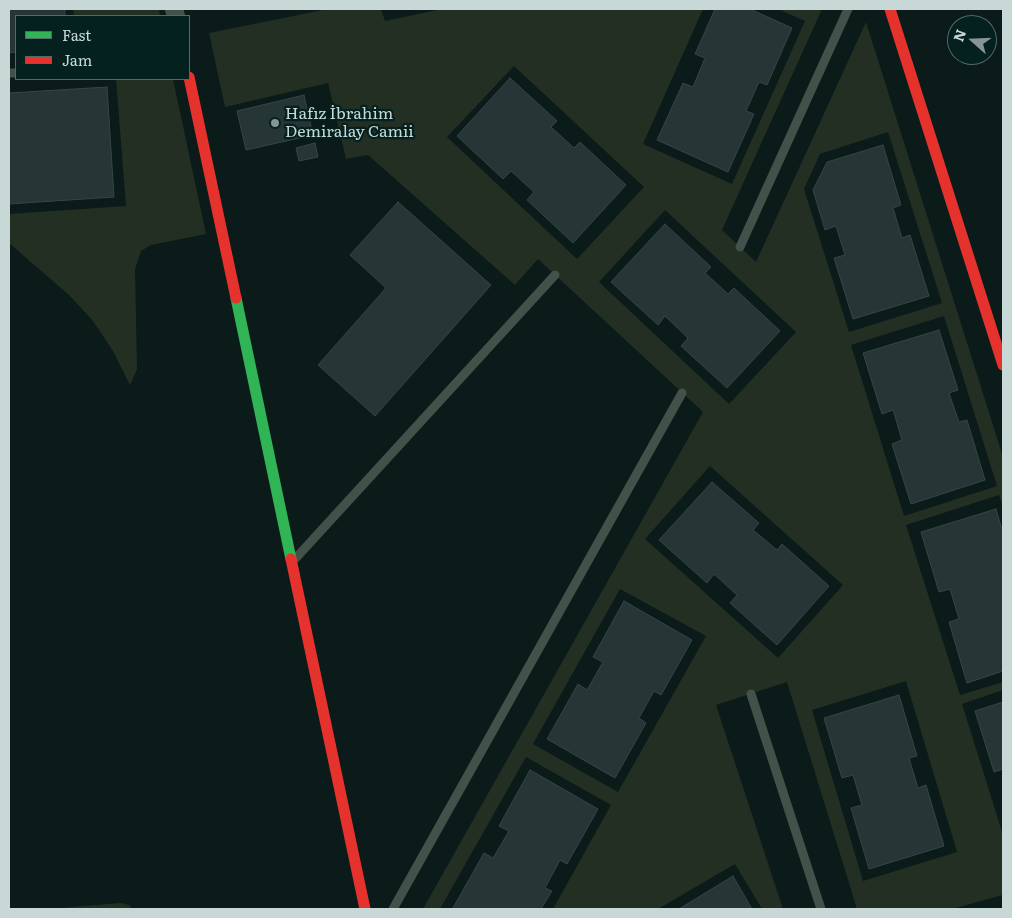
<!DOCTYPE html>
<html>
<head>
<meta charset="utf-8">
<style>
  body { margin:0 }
  #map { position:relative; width:1012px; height:918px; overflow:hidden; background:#0a1b19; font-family:Literata,serif }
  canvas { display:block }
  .frame { position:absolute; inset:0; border:10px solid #c8d8d6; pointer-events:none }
  .legend { position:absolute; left:15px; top:15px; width:175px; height:65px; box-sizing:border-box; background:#04211f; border:1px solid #526a68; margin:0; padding:6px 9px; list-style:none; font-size:15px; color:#c8d8d6 }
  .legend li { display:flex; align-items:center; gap:10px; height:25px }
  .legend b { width:25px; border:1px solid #526a68 }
  .north { position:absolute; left:947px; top:15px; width:50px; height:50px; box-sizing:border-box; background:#04211f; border:1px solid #526a68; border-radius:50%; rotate:290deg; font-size:14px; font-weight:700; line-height:20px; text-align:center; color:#c8d8d6 }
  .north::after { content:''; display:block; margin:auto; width:18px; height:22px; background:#869694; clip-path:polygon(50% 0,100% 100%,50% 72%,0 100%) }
</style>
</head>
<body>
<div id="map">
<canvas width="1012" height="918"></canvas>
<div class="frame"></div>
<ul class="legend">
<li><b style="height:6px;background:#30b455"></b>Fast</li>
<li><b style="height:6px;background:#e5322d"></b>Jam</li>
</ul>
<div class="north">N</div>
</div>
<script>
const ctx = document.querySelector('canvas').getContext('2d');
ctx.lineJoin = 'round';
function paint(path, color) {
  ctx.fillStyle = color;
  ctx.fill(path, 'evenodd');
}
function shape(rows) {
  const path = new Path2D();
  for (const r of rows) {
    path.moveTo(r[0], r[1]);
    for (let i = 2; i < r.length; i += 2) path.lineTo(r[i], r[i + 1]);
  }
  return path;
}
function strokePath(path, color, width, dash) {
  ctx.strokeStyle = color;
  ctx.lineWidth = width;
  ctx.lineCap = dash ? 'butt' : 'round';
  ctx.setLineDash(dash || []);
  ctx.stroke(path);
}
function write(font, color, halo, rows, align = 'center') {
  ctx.font = font + ' Literata,serif';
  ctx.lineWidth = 4.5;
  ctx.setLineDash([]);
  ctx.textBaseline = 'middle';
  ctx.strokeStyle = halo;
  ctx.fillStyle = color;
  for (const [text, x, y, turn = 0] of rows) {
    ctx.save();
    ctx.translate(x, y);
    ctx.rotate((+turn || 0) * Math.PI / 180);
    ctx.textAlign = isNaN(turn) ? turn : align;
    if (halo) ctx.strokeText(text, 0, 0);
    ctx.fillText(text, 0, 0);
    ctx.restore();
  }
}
paint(shape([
  [73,9,159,9,160,16,74,16],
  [328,9,381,9,385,21,442,9,703,9,643,144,732,184,805,21,778,9,822,9,722,230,756,262,866,22,1003,457,1003,507,999,495,906,525,960,695,1003,682,1003,690,962,704,1003,835,1003,895,952,909,857,909,787,682,716,705,783,909,762,909,735,864,658,909,553,909,611,805,526,757,440,909,423,909,703,412,538,259,515,285,368,155,346,159,328,83,225,107,209,33],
  [514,66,644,187,577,259,447,137],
  [888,132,942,303,849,332,804,189,820,154],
  [665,210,796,332,729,404,599,282],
  [944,316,997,486,904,516,851,345],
  [710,466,843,585,778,658,645,539],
  [620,589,706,636,618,792,533,744],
  [906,681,957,852,863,881,812,710],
  [116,79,173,79,206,234,151,245,141,251,135,269,137,369,130,385,113,351,93,321,70,296,9,243,9,214,126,206],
  [121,903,129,905,132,909,48,909]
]), '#232f23');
const building = shape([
  [9,9,65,9,65,16,16,16,16,52,9,53,9,9],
  [715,9,750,9,792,28,767,85,759,82,746,111,754,114,728,172,657,140,683,83,693,87,705,58,695,54,715,9],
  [510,78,557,121,551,127,574,148,580,142,626,185,573,243,527,200,534,192,511,171,503,179,457,136,510,78],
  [107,87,114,197,9,204,9,93,107,87],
  [304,95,313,135,246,150,237,111,304,95],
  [315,143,318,157,299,161,296,148,315,143],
  [883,145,901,205,893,208,902,238,910,235,929,296,853,319,834,258,845,255,836,226,825,230,813,190,827,162,883,145],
  [398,202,491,285,375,416,318,365,386,288,350,255,398,202],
  [665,224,711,267,705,273,728,294,734,288,780,331,727,388,681,346,688,338,665,316,658,325,611,282,665,224],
  [939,330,958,390,949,393,959,422,967,420,985,480,911,504,892,444,902,440,893,410,882,414,863,353,939,330],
  [712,482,759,523,753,530,777,550,782,544,829,586,777,645,730,603,737,595,714,574,707,583,659,540,712,482],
  [996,509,1003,533,1003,671,967,683,949,622,959,619,950,589,939,592,921,532,996,509],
  [624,601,692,640,661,695,654,691,639,718,646,723,615,778,547,739,578,684,587,690,603,662,593,657,624,601],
  [899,695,917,756,909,758,918,788,926,785,944,846,869,869,851,808,862,805,853,775,842,778,824,718,899,695],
  [1003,702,1003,769,994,772,975,711,1003,702],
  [530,770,598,809,567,864,560,860,545,888,552,891,541,909,455,909,453,908,484,853,493,858,509,831,499,826,530,770],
  [733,876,752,909,679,909,733,876]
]);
paint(building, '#263536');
strokePath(building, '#374545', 1);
strokePath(shape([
  [9,73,16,73],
  [740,247,848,9],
  [295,559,555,275],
  [751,694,821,909],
  [393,909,682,393]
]), '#43514b', 9);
strokePath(shape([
  [174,9,176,16]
]), '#43514b', 18);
strokePath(shape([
  [236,298,291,559]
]), '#30b455', 11);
strokePath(shape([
  [890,9,1003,365],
  [189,77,236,298],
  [291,559,365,909]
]), '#e5322d', 11);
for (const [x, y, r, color] of [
  [275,123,5,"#869694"]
]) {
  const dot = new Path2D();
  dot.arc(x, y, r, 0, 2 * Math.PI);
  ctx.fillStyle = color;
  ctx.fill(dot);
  strokePath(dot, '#04211f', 2);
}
write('16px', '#c8d8d6', '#04211f', [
  ["Hafız İbrahim",285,114],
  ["Demiralay Camii",285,132]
], 'left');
</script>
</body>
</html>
